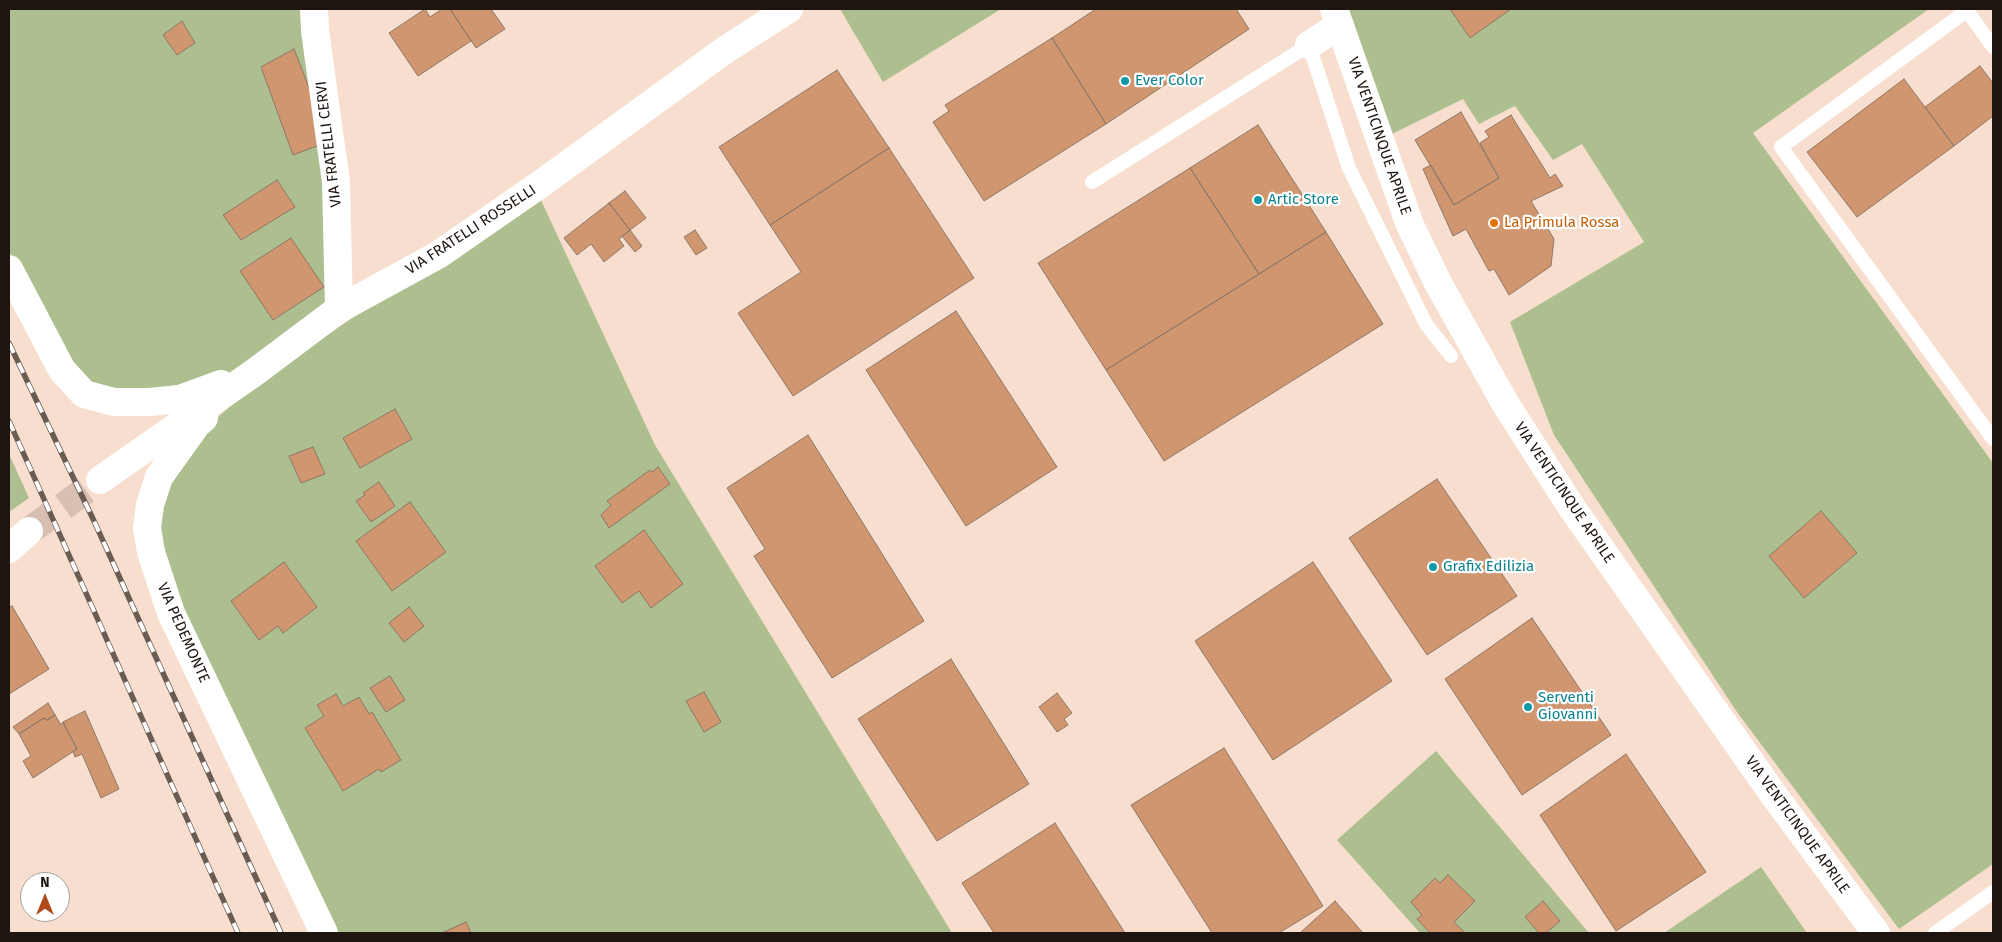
<!DOCTYPE html>
<html>
<head>
<meta charset="utf-8">
<style>
  body { margin:0 }
  #map { position:relative; width:2002px; height:942px; overflow:hidden; background:#f8dece; font-family:"Fira Sans",sans-serif }
  canvas { display:block }
  .frame { position:absolute; inset:0; border:10px solid #1e1510; pointer-events:none }
  .north { position:absolute; left:20px; top:872px; width:50px; height:50px; box-sizing:border-box; background:#fff; border:1px solid #a5a19f; border-radius:50%; rotate:0deg; font-size:14px; font-weight:700; line-height:20px; text-align:center; color:#1e1510 }
  .north::after { content:''; display:block; margin:auto; width:18px; height:22px; background:#af4a1b; clip-path:polygon(50% 0,100% 100%,50% 72%,0 100%) }
</style>
</head>
<body>
<div id="map">
<canvas width="2002" height="942"></canvas>
<div class="frame"></div>
<div class="north">N</div>
</div>
<script>
const ctx = document.querySelector('canvas').getContext('2d');
ctx.lineJoin = 'round';
function paint(path, color) {
  ctx.fillStyle = color;
  ctx.fill(path, 'evenodd');
}
function shape(rows) {
  const path = new Path2D();
  for (const r of rows) {
    path.moveTo(r[0], r[1]);
    for (let i = 2; i < r.length; i += 2) path.lineTo(r[i], r[i + 1]);
  }
  return path;
}
function strokePath(path, color, width, dash) {
  ctx.strokeStyle = color;
  ctx.lineWidth = width;
  ctx.lineCap = dash ? 'butt' : 'round';
  ctx.setLineDash(dash || []);
  ctx.stroke(path);
}
function write(font, color, halo, rows, align = 'center') {
  ctx.font = font + ' "Fira Sans",sans-serif';
  ctx.lineWidth = 4.5;
  ctx.setLineDash([]);
  ctx.textBaseline = 'middle';
  ctx.strokeStyle = halo;
  ctx.fillStyle = color;
  for (const [text, x, y, turn = 0] of rows) {
    ctx.save();
    ctx.translate(x, y);
    ctx.rotate((+turn || 0) * Math.PI / 180);
    ctx.textAlign = isNaN(turn) ? turn : align;
    if (halo) ctx.strokeText(text, 0, 0);
    ctx.fillText(text, 0, 0);
    ctx.restore();
  }
}
paint(shape([
  [9,9,307,9,329,182,332,306,251,365,179,392,88,388,24,284,9,251],
  [840,9,1001,9,883,82],
  [1347,9,1929,9,1753,133,1993,463,1993,864,1899,929,1737,712,1554,435,1510,322,1644,242,1582,144,1553,160,1515,106,1479,124,1463,99,1390,135],
  [539,196,655,445,952,933,337,933,182,610,161,550,159,508,181,459,203,431,261,378],
  [9,454,29,498,9,512],
  [1436,751,1589,933,1420,933,1337,840],
  [1761,867,1807,933,1664,933]
]), '#adbf8f');
const building = shape([
  [425,9,430,17,442,9,450,9,471,41,418,76,389,33,425,9],
  [450,9,491,9,505,29,476,48,450,9],
  [1096,9,1236,9,1249,29,1106,124,1052,38,1096,9],
  [1450,9,1511,9,1470,38,1450,9],
  [182,21,195,43,177,55,163,35,182,21],
  [1052,38,1106,124,984,201,933,122,949,111,945,105,1052,38],
  [294,49,330,141,293,155,261,67,294,49],
  [1980,66,1993,83,1993,116,1954,146,1925,107,1980,66],
  [837,70,889,148,770,225,719,147,837,70],
  [1904,79,1954,146,1857,217,1807,152,1904,79],
  [1461,112,1499,178,1454,205,1415,140,1461,112],
  [1511,115,1550,178,1555,174,1563,186,1531,201,1554,239,1551,266,1509,295,1494,269,1489,271,1466,229,1453,236,1423,169,1431,165,1454,205,1499,178,1480,143,1489,137,1485,131,1511,115],
  [1258,125,1326,232,1259,274,1190,168,1258,125],
  [889,148,974,278,793,396,738,313,801,272,770,225,889,148],
  [1190,168,1259,274,1106,370,1038,263,1190,168],
  [277,180,295,207,241,240,223,215,277,180],
  [625,191,646,218,630,230,609,203,625,191],
  [609,203,630,230,619,239,624,246,604,262,591,244,577,255,564,238,609,203],
  [630,230,642,246,635,252,622,236,630,230],
  [695,230,707,248,696,255,684,237,695,230],
  [1326,232,1383,324,1164,461,1106,370,1326,232],
  [291,238,324,287,273,320,240,271,291,238],
  [956,311,1057,467,966,526,866,370,956,311],
  [395,409,412,439,360,468,343,438,395,409],
  [808,435,924,621,832,678,754,556,765,549,727,488,808,435],
  [313,447,325,474,301,483,289,456,313,447],
  [658,467,670,484,609,528,601,515,611,505,607,501,650,470,652,472,658,467],
  [1437,479,1517,596,1427,655,1349,538,1437,479],
  [379,482,395,506,371,522,356,501,365,495,363,493,379,482],
  [410,502,446,552,392,591,356,541,410,502],
  [1821,511,1857,553,1804,598,1769,556,1821,511],
  [644,530,683,584,651,608,639,591,622,603,595,566,644,530],
  [284,562,317,607,283,633,278,626,259,640,231,601,284,562],
  [1313,562,1392,681,1273,760,1195,641,1313,562],
  [12,606,49,669,9,694,9,607,12,606],
  [409,607,424,626,404,642,389,623,409,607],
  [1532,618,1611,735,1522,795,1445,679,1532,618],
  [951,659,1029,784,937,841,858,719,951,659],
  [390,676,405,700,386,712,370,688,390,676],
  [704,692,721,722,704,732,686,701,704,692],
  [1057,693,1072,713,1064,719,1068,725,1057,732,1039,707,1057,693],
  [336,694,343,706,359,697,369,714,372,712,401,760,381,772,379,769,343,791,305,728,324,716,317,705,336,694],
  [48,703,55,715,47,720,44,718,19,734,13,727,48,703],
  [85,711,119,789,101,798,82,754,75,757,73,751,77,749,63,722,85,711],
  [55,715,61,725,63,722,77,749,33,778,23,761,31,756,19,734,44,718,47,720,55,715],
  [1224,748,1323,906,1279,933,1212,933,1131,805,1224,748],
  [1626,754,1706,872,1616,931,1540,815,1626,754],
  [1055,823,1125,933,994,933,962,883,1055,823],
  [1448,875,1475,901,1454,922,1465,933,1430,933,1417,919,1422,915,1411,902,1435,878,1440,883,1448,875],
  [1335,901,1363,933,1300,933,1335,901],
  [1543,901,1560,921,1546,933,1539,933,1525,917,1543,901],
  [466,922,471,933,442,933,466,922]
]);
paint(building, '#d0966f');
strokePath(building, '#8e7768', 1);
strokePath(shape([
  [29,531,100,480]
]), '#d7c0b2', 28, [28, 14]);
strokePath(shape([
  [1966,9,1993,47],
  [1969,9,1781,147,1993,439],
  [1092,182,1309,45,1349,168,1426,324,1451,356],
  [1935,933,1993,892]
]), '#fff', 14);
strokePath(shape([
  [314,9,315,31,336,182,339,309],
  [1334,9,1410,225,1438,283,1505,403,1570,505,1773,794,1876,933],
  [1309,45,1340,25],
  [9,269,62,370,84,394,114,402,149,402,180,399,221,384],
  [204,418,197,424,159,477,150,505,147,528,151,552,171,613,324,933],
  [100,480,255,372,339,309,438,255,542,183,725,50,789,9],
  [9,549,29,531]
]), '#fff', 28);
const rail = shape([
  [9,343,94,521,281,933],
  [9,421,238,933]
]);
strokePath(rail, '#6b5c53', 5.5);
strokePath(rail, '#fff', 4, [11]);
for (const [x, y, r, color] of [
  [1125,81,5,"#0f9aa8"],
  [1258,200,5,"#0f9aa8"],
  [1494,223,5,"#e8710a"],
  [1433,567,5,"#0f9aa8"],
  [1528,707,5,"#0f9aa8"]
]) {
  const dot = new Path2D();
  dot.arc(x, y, r, 0, 2 * Math.PI);
  ctx.fillStyle = color;
  ctx.fill(dot);
  strokePath(dot, '#fff', 2);
}
write('15px', '#0d838f', '#fff', [
  ["Ever Color",1135,81],
  ["Artic Store",1268,200],
  ["Grafix Edilizia",1443,567],
  ["Serventi",1538,698],
  ["Giovanni",1538,715]
], 'left');
write('15px', '#1e1510', '#fff', [
  ["VIA VENTICINQUE APRILE",1379,136,71],
  ["VIA FRATELLI CERVI",329,144,-97],
  ["VIA FRATELLI ROSSELLI",471,230,-33],
  ["VIA VENTICINQUE APRILE",1564,493,56],
  ["VIA PEDEMONTE",183,633,66],
  ["VIA VENTICINQUE APRILE",1797,825,54]
]);
write('15px', '#c56008', '#fff', [
  ["La Primula Rossa",1504,223]
], 'left');
</script>
</body>
</html>
